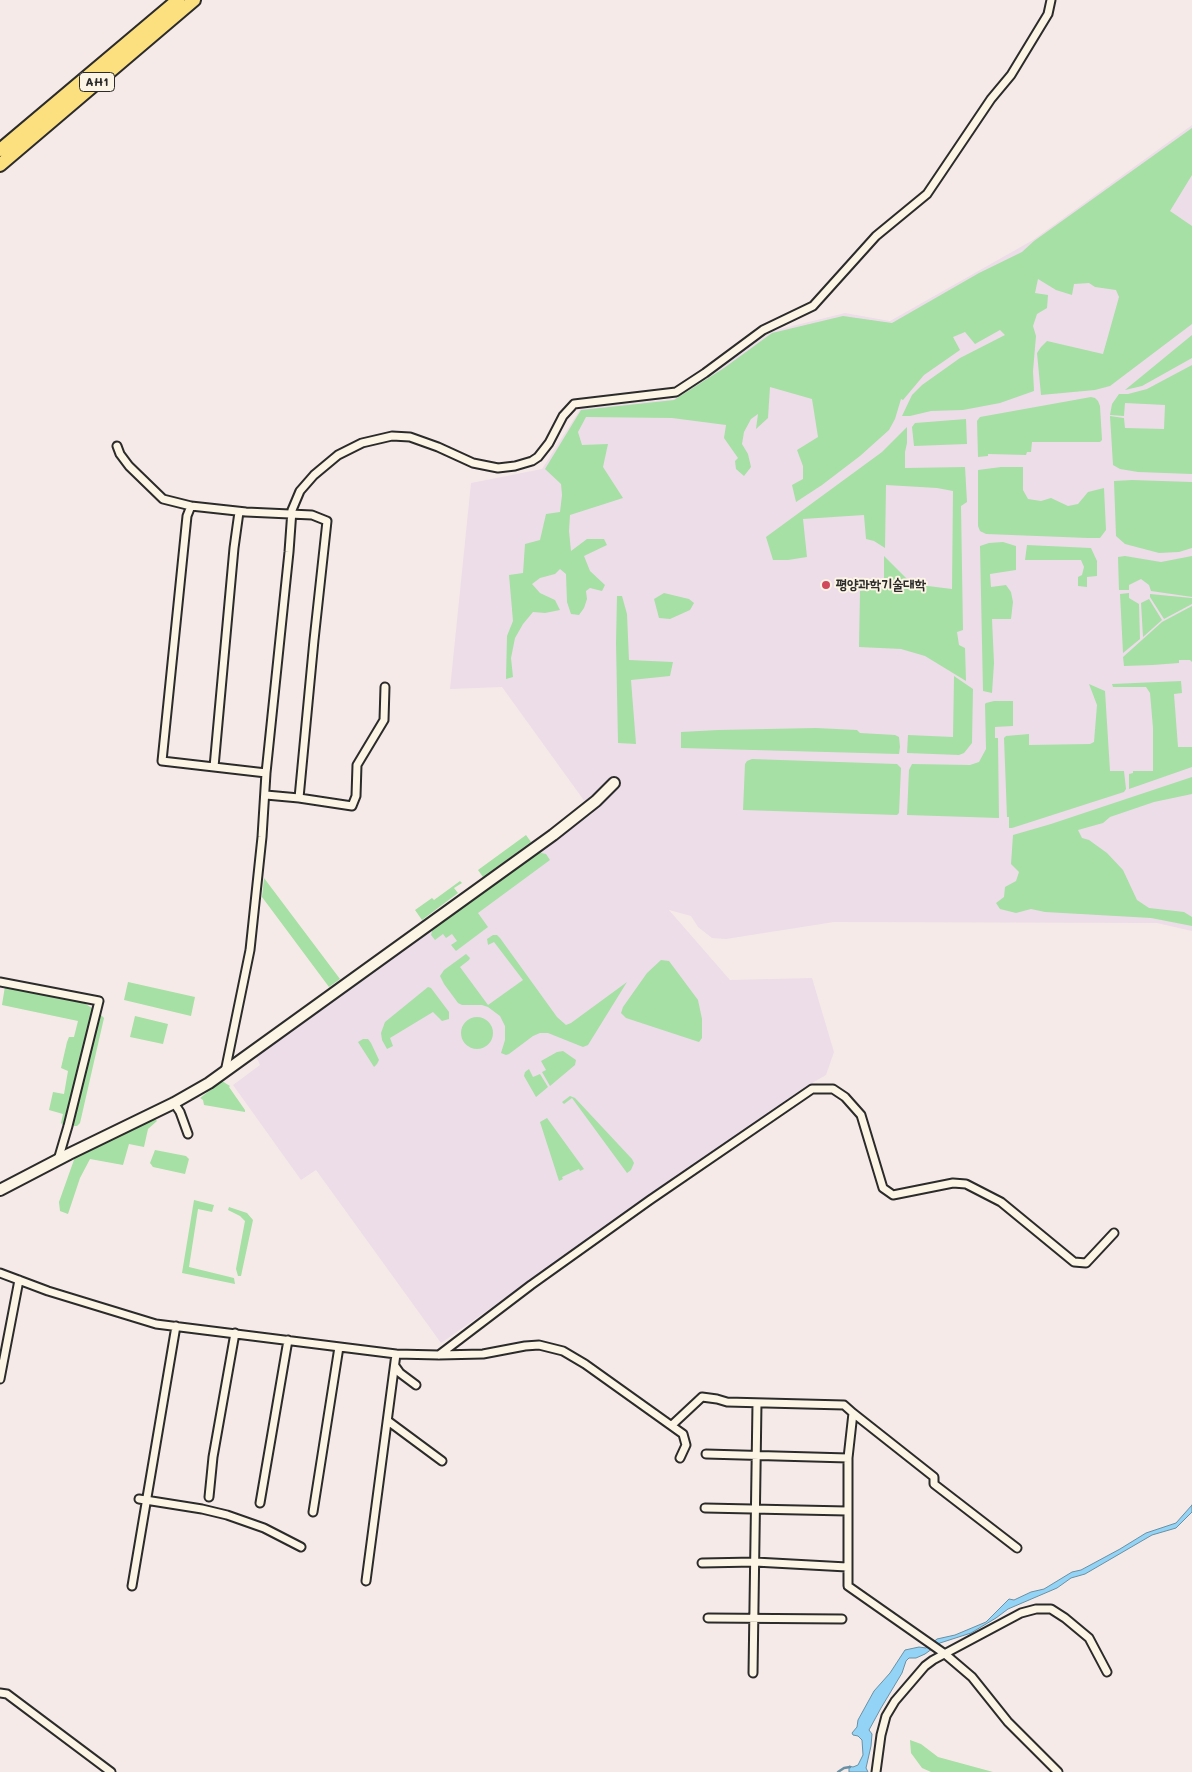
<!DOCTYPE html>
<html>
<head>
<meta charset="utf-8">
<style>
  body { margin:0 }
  canvas { display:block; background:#f5eae7 }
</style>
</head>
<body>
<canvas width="1192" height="1772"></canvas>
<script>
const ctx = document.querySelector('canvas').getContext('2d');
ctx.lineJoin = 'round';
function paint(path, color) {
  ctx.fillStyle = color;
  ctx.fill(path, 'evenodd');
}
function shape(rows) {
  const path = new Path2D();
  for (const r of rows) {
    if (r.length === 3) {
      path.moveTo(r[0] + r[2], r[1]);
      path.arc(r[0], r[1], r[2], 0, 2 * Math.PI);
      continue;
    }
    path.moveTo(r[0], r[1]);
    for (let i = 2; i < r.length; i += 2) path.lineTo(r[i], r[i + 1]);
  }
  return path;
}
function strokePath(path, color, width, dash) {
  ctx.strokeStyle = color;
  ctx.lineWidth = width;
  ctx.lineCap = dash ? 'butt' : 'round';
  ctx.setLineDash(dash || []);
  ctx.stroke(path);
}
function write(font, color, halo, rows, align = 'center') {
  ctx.font = font + ' Mali,"Poor Story",sans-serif';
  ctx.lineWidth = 4;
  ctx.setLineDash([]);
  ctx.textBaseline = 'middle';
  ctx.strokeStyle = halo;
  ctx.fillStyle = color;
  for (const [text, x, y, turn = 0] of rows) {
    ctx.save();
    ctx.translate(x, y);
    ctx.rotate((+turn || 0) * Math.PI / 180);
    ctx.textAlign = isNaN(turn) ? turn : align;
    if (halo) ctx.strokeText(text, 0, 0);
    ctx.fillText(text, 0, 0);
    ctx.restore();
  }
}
paint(shape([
  [1192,125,1192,931,1157,923,834,922,726,939,712,938,698,927,691,916,669,910,730,980,812,978,834,1052,826,1075,805,1087,441,1343,316,1170,301,1180,233,1085,260,1065,256,1056,593,813,502,687,450,689,471,483,542,469,581,408,674,399,772,331,845,313,890,321,1033,240]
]), '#eddde9');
paint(shape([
  [1192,128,1192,175,1170,211,1192,226,1192,324,1110,386,1095,390,1041,395,1037,353,1041,347,1047,341,1103,354,1119,297,1116,290,1095,287,1089,283,1074,284,1072,295,1056,290,1038,279,1035,293,1048,295,1047,308,1037,314,1033,326,1036,336,1033,371,1034,391,1000,403,963,410,931,411,910,416,902,416,912,395,922,385,960,358,1005,335,1000,330,975,344,965,332,953,337,960,350,924,375,903,400,901,399,895,419,889,430,860,456,822,485,796,502,792,485,803,479,803,466,797,450,818,437,812,399,770,387,768,418,756,429,758,414,751,419,744,432,742,444,748,454,751,467,744,476,736,469,735,461,738,458,724,438,726,425,672,418,586,417,578,432,582,445,608,444,603,467,623,498,570,515,569,531,571,551,587,539,604,539,607,545,584,556,590,571,605,585,602,591,590,588,586,591,587,599,584,608,579,615,571,614,567,602,566,574,560,569,555,574,540,578,532,584,540,593,555,600,560,610,545,613,533,612,523,624,515,638,511,658,513,677,506,679,507,636,513,621,509,575,523,573,525,544,540,540,546,514,560,512,562,495,561,484,545,469,581,410,674,400,724,368,772,333,843,316,892,323,979,273,1022,252,1034,241],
  [1192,335,1192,358,1142,386,1125,390],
  [1192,365,1192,474,1138,472,1120,469,1113,465,1110,416,1124,418,1125,428,1164,429,1165,405,1125,403,1124,416,1110,415,1112,404,1119,394,1128,394,1147,389],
  [1091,397,1095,398,1098,401,1100,406,1102,440,1100,442,1032,442,1031,452,1027,452,1026,455,988,454,988,456,978,457,977,421,980,417],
  [966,419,967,444,914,446,912,427,915,423],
  [907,427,907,443,905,452,905,468,965,467,967,502,961,506,963,630,957,632,959,645,965,648,966,681,925,656,901,649,859,647,860,591,884,588,884,556,912,584,952,589,953,491,937,488,886,485,885,548,874,541,866,539,864,515,803,519,807,557,788,560,773,560,766,537,882,452],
  [1001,467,1023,467,1023,490,1028,499,1041,501,1051,498,1068,506,1078,504,1088,492,1104,488,1106,530,1100,538,1088,538,986,534,980,531,978,526,978,470],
  [1132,480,1192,482,1192,548,1179,552,1159,553,1125,544,1116,536,1114,481],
  [1003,542,1016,546,1016,570,990,574,991,587,1006,585,1011,592,1013,602,1011,619,992,619,994,663,992,693,983,691,980,546,989,543],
  [1027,545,1091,548,1097,561,1097,576,1087,577,1087,587,1078,586,1078,577,1082,575,1084,567,1081,560,1025,560],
  [1125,556,1161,562,1192,556,1192,597,1151,591,1149,585,1141,579,1129,585,1129,590,1119,590,1118,557],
  [664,593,689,599,694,603,690,610,670,619,659,618,654,599],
  [1129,593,1129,598,1139,604,1140,639,1123,653,1120,594],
  [1150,594,1192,598,1192,604,1164,619,1150,597],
  [617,596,622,596,627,614,629,660,673,662,670,676,631,680,636,744,618,743,616,643],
  [1149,599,1162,620,1143,637,1141,603],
  [1192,606,1192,662,1190,660,1179,660,1179,663,1153,665,1124,666,1123,657,1162,622],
  [954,676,973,689,972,743,964,753,959,755,907,753,908,735,953,737],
  [1181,681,1182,693,1174,694,1178,747,1192,747,1192,767,1129,789,1129,774,1133,773,1133,771,1153,771,1153,728,1150,693,1146,687,1113,687,1112,684],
  [1089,684,1105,691,1110,771,1124,771,1126,789,1124,792,1012,828,1009,828,1009,817,1007,817,1004,738,1006,736,1029,734,1029,745,1090,744,1094,742,1097,705],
  [994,701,1013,701,1013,726,995,727,995,738,998,738,999,818,907,815,909,770,912,764,970,765,979,762,986,749,985,704,986,703],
  [816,728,857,730,860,733,895,735,899,737,900,747,899,754,681,748,681,732,718,730],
  [752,759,897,764,901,768,899,813,897,815,743,810,745,764,747,761],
  [1192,777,1192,794,1154,802,1110,817,1103,823,1078,830,1082,838,1089,840,1107,853,1123,870,1137,900,1149,908,1184,912,1192,917,1192,926,1151,918,1045,912,1031,909,1016,913,1000,909,996,903,1004,897,1005,887,1016,881,1019,872,1011,864,1013,835,1051,824],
  [526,835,531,842,483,877,478,870],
  [537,852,546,854,550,860,478,913,488,927,456,951,451,945,457,941,452,934,446,938,443,934,435,940,431,935,433,928],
  [264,878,340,979,329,987,262,897],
  [460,881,462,883,454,888,458,893,422,920,415,910,432,898,434,900],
  [493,935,497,935,500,938,557,1017,566,1025,571,1023,627,982,588,1045,583,1047,548,1033,540,1033,533,1036,509,1054,506,1055,501,1053,505,1040,505,1026,500,1016,488,1007,482,1005,462,1005,458,1003,444,984,440,976,444,970,466,954,470,958,469,960,460,967,488,1005,523,980,494,942,488,945,487,939],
  [661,960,669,961,698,1000,702,1019,702,1038,699,1042,626,1018,621,1013,623,1007,647,973],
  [128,982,195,997,191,1016,124,1000],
  [5,986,84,1003,92,1008,93,1013,66,1125,64,1126,61,1123,63,1114,49,1110,53,1092,64,1094,68,1071,61,1068,67,1042,69,1037,74,1037,78,1021,2,1005],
  [428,987,431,988,449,1012,449,1019,442,1021,433,1012,390,1038,393,1046,387,1049,382,1040,381,1033,385,1022],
  [100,1014,104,1018,80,1123,77,1126,74,1126,73,1121,97,1017],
  [135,1016,168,1024,163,1044,130,1037],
  [477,1033,16],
  [363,1039,368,1039,371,1043,379,1060,377,1064,374,1067,358,1042],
  [563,1051,576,1060,575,1065,550,1086,542,1072,546,1070,541,1061,557,1052],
  [529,1069,533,1077,540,1074,548,1087,536,1097,524,1076,525,1072],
  [222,1081,230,1086,229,1087,245,1110,245,1112,204,1105,203,1100,200,1098],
  [570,1096,575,1098,632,1159,634,1163,631,1170,627,1173,572,1098,564,1104,562,1102],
  [153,1116,157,1121,148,1129,144,1147,129,1144,123,1165,90,1159,80,1178,68,1214,60,1211,59,1202,75,1157],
  [547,1118,584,1169,580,1171,579,1169,562,1177,563,1179,559,1181,540,1122],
  [155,1150,186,1156,189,1159,185,1174,153,1167,150,1163],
  [194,1200,214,1205,212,1212,198,1209,189,1267,234,1278,235,1284,182,1273],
  [229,1207,247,1213,253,1220,241,1276,238,1276,236,1269,245,1221,240,1216,228,1210],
  [910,1740,921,1744,938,1757,993,1772,931,1772,922,1768,911,1753]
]), '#a6e0a5');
const water = shape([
  [1192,1505,1192,1512,1176,1528,1152,1535,1085,1574,1071,1578,1057,1588,1008,1609,996,1618,971,1633,940,1643,925,1654,916,1658,909,1658,906,1661,902,1673,881,1708,869,1730,872,1734,871,1746,866,1768,868,1772,849,1772,849,1766,853,1767,858,1765,863,1755,862,1740,858,1736,853,1735,852,1733,857,1727,858,1720,874,1691,890,1673,905,1650,919,1647,926,1648,937,1639,955,1635,986,1622,1009,1599,1014,1600,1031,1592,1044,1589,1072,1572,1081,1570,1120,1549,1146,1533,1176,1523,1192,1505]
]);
paint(water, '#93d3f5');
strokePath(water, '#6990a4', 1);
strokePath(shape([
  [838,1772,844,1768,850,1767]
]), '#6990a4', 2.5);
const street = shape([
  [117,446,120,454,129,466,163,499,191,506,246,512,312,515,327,521,314,640,299,798],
  [191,506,187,516,162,761,266,773],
  [214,767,234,548,239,512],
  [266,795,299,798,352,806,356,796,357,765,384,720,385,687],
  [0,982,99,1001,68,1126,58,1160],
  [225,1072,250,950,262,837,266,773,289,552,292,510,300,491,314,475,338,455,362,443,392,436,410,437,438,447,473,463,498,468,515,466,532,461,538,457,549,443,563,416,574,404,676,392,705,373,763,330,813,306,876,236,927,194,991,99,1011,75,1048,14,1051,0],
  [174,1103,180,1112,188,1134],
  [0,1273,48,1291,156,1324,396,1354,439,1355,483,1354,525,1346,539,1345,563,1351,585,1364,683,1434,686,1445,680,1458],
  [439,1355,531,1285,650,1200,812,1089,833,1089,845,1097,861,1115,883,1188,893,1195,953,1183,966,1184,1001,1202,1074,1262,1086,1263,1114,1233],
  [395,1366,400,1373,416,1385],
  [0,1379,19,1280],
  [853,1413,934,1477,934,1484,1017,1548],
  [388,1421,442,1461],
  [672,1425,702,1397,717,1399,727,1402,844,1405,853,1413,848,1458,848,1586,945,1654,972,1677,1008,1722,1058,1772],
  [706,1454,848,1458],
  [209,1497,213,1457,235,1333],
  [139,1499,202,1509,227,1515,264,1528,301,1547],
  [260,1503,288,1340],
  [705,1508,847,1511],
  [313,1512,339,1347],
  [702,1563,755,1562,847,1567],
  [366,1581,396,1354],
  [132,1586,176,1326],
  [708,1618,842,1619],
  [753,1673,757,1403],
  [0,1693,7,1694,111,1772],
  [876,1772,881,1735,886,1716,895,1701,925,1666,933,1660,1021,1613,1036,1609,1051,1609,1065,1618,1089,1638,1107,1672]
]);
const secondary = shape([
  [0,1190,69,1154,174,1103,209,1083,553,835,596,801,614,783]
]);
const highway = shape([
  [0,150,178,0],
  [0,165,194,0]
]);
strokePath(street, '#2b2b2b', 11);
strokePath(secondary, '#2b2b2b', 14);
strokePath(highway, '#2b2b2b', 16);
strokePath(street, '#fcf5e5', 7);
strokePath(secondary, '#fcf5e5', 10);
strokePath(highway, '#fce080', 12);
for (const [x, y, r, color] of [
  [826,585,5,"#d1495b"]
]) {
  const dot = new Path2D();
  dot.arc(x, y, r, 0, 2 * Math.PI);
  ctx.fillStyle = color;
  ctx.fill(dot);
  strokePath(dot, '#fcf5e5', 2);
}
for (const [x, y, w] of [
  [97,82,35]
]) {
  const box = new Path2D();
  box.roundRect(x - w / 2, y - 9.5, w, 19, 4);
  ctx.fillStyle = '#fcf5e5';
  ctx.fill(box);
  strokePath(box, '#2b2b2b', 1);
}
write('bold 12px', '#2b2b2b', null, [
  ["AH1",97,82]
]);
write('bold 14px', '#2b2b2b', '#fcf5e5', [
  ["평양과학기술대학",836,585]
], 'left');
</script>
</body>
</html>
